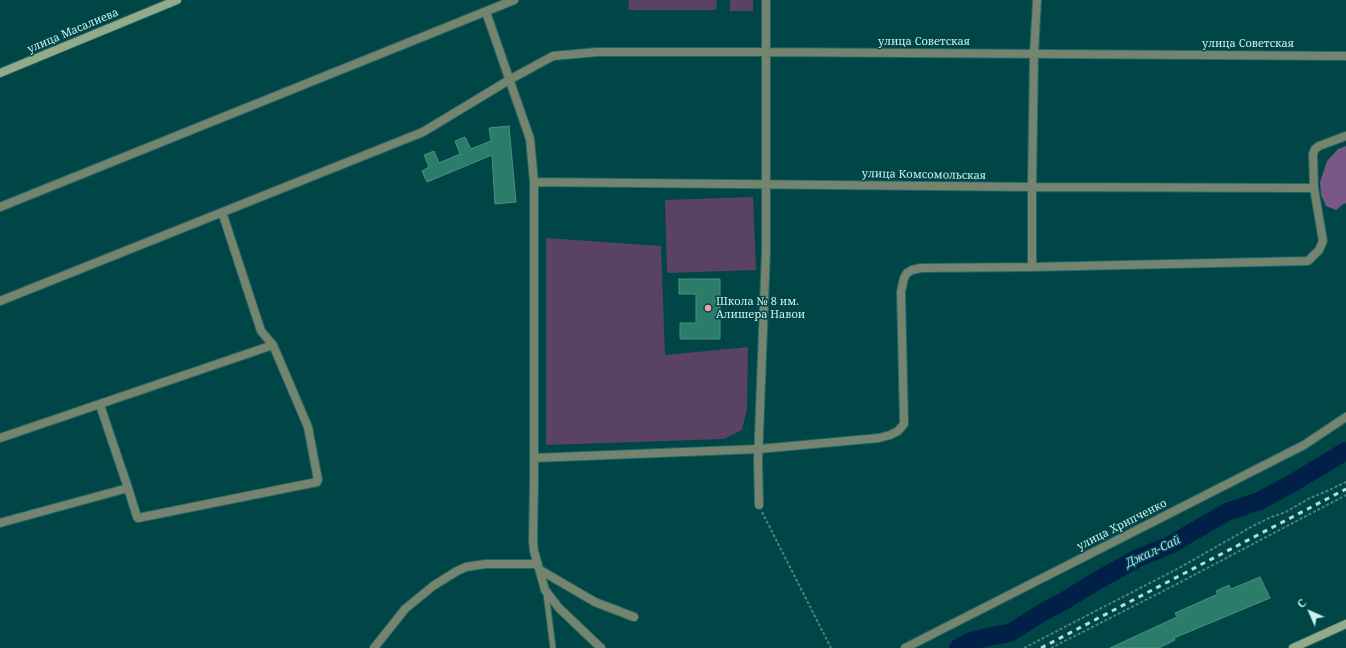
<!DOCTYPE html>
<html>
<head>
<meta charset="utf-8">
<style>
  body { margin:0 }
  #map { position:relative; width:1346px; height:648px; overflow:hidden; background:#004646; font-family:"Noto Serif",serif }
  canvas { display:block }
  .north { position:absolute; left:1290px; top:592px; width:40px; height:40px; -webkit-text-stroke:3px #004646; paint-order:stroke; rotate:315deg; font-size:11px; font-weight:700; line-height:16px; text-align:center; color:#cbf0ef }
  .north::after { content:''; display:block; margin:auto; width:14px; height:18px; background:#cbf0ef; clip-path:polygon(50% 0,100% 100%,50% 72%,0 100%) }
</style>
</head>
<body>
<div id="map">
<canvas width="1346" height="648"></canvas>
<div class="north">С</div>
</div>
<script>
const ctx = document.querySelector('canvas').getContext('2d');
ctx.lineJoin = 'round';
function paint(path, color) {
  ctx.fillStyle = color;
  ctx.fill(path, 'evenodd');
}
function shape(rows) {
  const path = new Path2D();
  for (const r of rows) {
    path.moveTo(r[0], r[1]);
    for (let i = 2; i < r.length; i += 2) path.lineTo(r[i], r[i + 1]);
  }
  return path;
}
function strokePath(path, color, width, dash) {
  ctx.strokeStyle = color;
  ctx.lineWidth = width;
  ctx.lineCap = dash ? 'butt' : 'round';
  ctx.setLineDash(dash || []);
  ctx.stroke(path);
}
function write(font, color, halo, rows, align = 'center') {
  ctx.font = font + ' "Noto Serif",serif';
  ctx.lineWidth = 3;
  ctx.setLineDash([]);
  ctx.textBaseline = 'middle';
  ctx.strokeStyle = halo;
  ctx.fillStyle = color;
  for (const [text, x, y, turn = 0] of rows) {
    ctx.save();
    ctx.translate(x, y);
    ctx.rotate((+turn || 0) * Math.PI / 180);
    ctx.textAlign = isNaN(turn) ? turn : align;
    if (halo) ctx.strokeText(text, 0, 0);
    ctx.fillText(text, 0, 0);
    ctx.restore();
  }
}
paint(shape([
  [629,0,717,0,716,10,628,10],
  [730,0,753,0,753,11,730,11],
  [753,197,756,270,667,273,665,200],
  [546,238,661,246,665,355,748,347,747,409,742,430,724,439,546,445]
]), '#594262');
paint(shape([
  [1346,146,1346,204,1345,203,1336,210,1326,206,1321,195,1320,182,1327,161,1338,149]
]), '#795786');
strokePath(shape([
  [958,648,971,641,992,636,1010,633,1045,611,1064,601,1100,579,1138,558,1170,545,1227,512,1259,501,1291,484,1346,451]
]), '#012047', 18);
const building = shape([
  [509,126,516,202,495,204,492,155,427,182,422,171,429,167,424,155,434,151,439,163,460,154,455,141,465,137,471,149,491,141,489,128,509,126],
  [679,279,720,279,720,339,680,339,680,323,696,323,696,294,679,294,679,279],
  [1260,577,1270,598,1174,638,1175,640,1159,648,1110,648,1177,617,1175,613,1218,594,1216,591,1229,585,1231,589,1260,577]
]);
paint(building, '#2c7c6a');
strokePath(building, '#4b9180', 1);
const lane = shape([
  [546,593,553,648]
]);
const street = shape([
  [486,12,530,139,534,182,534,481,533,540,534,551,545,590,559,608,601,648],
  [534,182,1032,187,1314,188],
  [0,207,514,0],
  [1032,267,1032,187,1034,54,1037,0],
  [0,301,423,132,509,80,553,56,597,52,765,52,1346,56],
  [100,405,128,488,137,517,138,518,317,482,318,480,308,427,273,345,261,331,222,212],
  [0,438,273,345],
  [534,458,759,449,879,438,890,435,898,431,904,424,901,292,904,278,907,273,912,270,921,268,1032,267,1308,261,1319,250,1323,241,1314,188,1313,154,1315,149,1319,146,1346,136],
  [759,505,758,461,766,251,766,0],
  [0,523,128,488],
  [540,570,595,602,634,617],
  [374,648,405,609,433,586,457,571,466,567,485,564,538,564],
  [905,648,1304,445,1346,417]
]);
const secondary = shape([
  [0,73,177,0],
  [1293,648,1346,624]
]);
strokePath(lane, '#256564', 7);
strokePath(street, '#256564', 10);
strokePath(secondary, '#256564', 10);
strokePath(shape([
  [762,512,831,648],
  [1024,648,1179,568,1251,527,1271,517,1286,512,1310,498,1325,492,1346,482],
  [1051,648,1175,585,1346,495]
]), '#488382', 2, [3, 2]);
strokePath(lane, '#75846e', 5);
strokePath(street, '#75846e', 8);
strokePath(secondary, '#94ab89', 8);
strokePath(shape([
  [1041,648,1346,489]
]), '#b6dedd', 3, [5, 5]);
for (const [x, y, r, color] of [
  [708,308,4,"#f49aa0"]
]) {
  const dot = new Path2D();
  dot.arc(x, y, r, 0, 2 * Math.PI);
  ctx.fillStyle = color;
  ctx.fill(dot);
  strokePath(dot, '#004646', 1.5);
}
write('11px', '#cbf0ef', '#004646', [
  ["улица Масалиева",73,31,-23],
  ["улица Советская",924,42],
  ["улица Советская",1248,44],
  ["улица Комсомольская",924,175,1],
  ["улица Хрипченко",1122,525,-27]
]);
write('11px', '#cbf0ef', '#004646', [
  ["Школа № 8 им.",716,302],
  ["Алишера Навои",716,315]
], 'left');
write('italic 12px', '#b6d5ff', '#004646', [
  ["Джал-Сай",1153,552,-25]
]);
</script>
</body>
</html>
